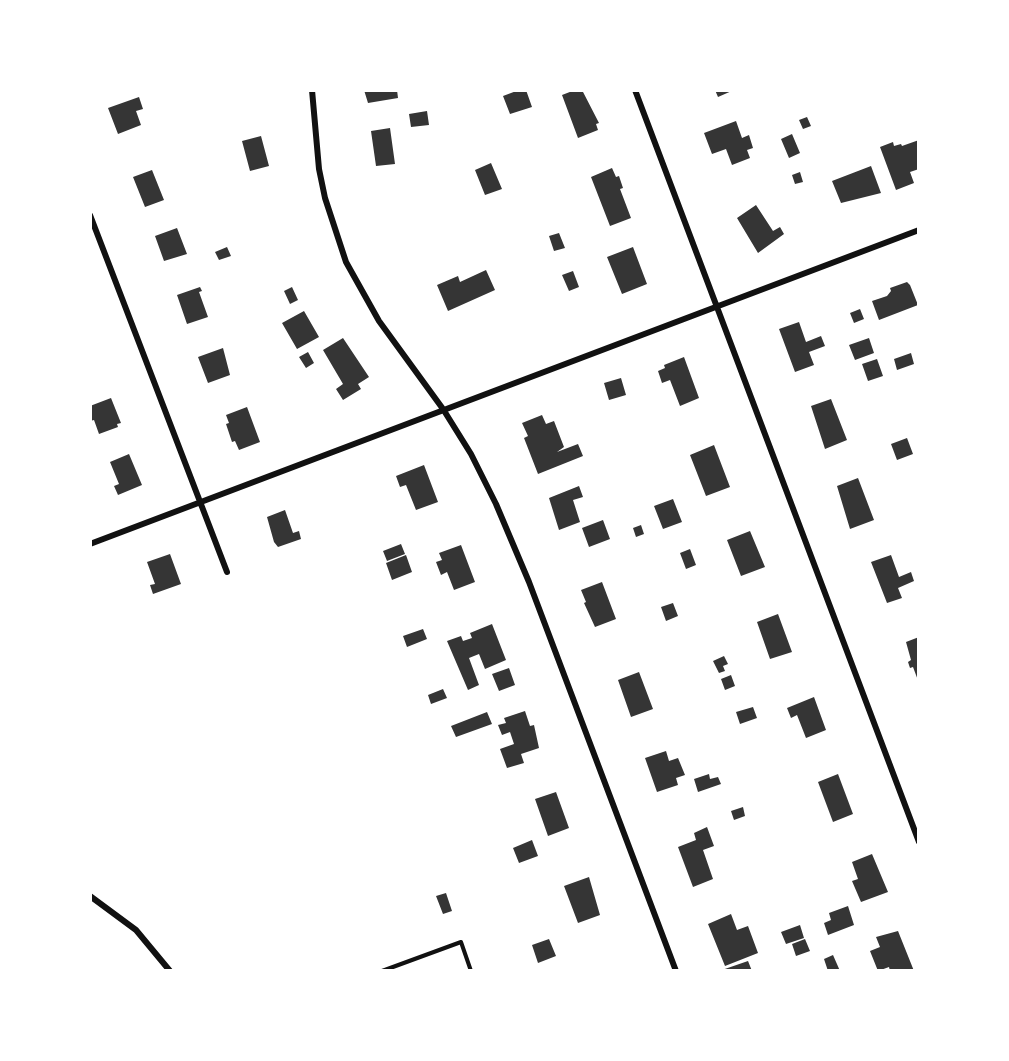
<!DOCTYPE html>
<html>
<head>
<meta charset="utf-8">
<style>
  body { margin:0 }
  #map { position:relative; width:1009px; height:1061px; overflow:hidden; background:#fff; font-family:"Titillium Web",sans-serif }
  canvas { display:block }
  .frame { position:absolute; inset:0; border:92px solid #fff; pointer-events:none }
</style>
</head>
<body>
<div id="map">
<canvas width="1009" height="1061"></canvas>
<div class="frame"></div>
</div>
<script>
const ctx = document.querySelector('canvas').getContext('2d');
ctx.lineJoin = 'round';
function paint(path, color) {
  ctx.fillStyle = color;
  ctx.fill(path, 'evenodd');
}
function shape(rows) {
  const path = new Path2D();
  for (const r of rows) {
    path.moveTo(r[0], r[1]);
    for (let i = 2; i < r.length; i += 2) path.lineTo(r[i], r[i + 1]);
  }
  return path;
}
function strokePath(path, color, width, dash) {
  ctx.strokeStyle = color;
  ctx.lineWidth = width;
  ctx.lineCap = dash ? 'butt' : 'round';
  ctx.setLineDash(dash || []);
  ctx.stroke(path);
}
paint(shape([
  [364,90,397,90,398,98,368,103],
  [519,90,526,90,532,107,510,114,503,96],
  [575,90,582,90,599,123,596,124,598,130,578,138,562,95],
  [715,90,734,90,718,97],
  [139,97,143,109,136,111,141,125,118,134,108,108],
  [427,111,429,125,411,127,409,114],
  [807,117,811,126,803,129,799,120],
  [736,121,742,138,749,135,753,148,747,150,750,158,732,165,726,149,712,154,704,133],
  [390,128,395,164,376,166,371,131],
  [792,134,800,153,789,158,781,139],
  [261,136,269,166,250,171,242,141],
  [919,140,919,169,910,172,914,183,896,190,880,147,893,142,894,146,901,144,902,146],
  [491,163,502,189,485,195,475,170],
  [871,166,881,193,841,203,832,181],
  [612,168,616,177,619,176,623,188,620,189,631,218,610,226,591,177],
  [152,170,164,200,145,207,133,177],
  [800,172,803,182,795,184,792,175],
  [756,205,773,231,780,227,784,234,758,253,737,218],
  [177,228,187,254,164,261,155,236],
  [559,233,565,248,554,251,549,236],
  [227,247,231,256,219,260,215,252],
  [633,247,647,284,622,294,607,257],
  [486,270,495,290,448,311,437,285,458,276,460,282],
  [573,271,579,287,569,291,562,275],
  [907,282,910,285,918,305,879,320,872,301,887,296,891,291,890,288],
  [200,287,202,291,199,292,208,317,187,324,177,295],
  [292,287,298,300,290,304,284,291],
  [860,309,864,319,854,323,850,313],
  [304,311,319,337,297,349,282,323],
  [799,322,806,342,821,336,825,346,809,352,814,365,795,372,779,329],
  [343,338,369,377,358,384,361,389,343,400,336,389,343,384,323,350],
  [869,338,874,353,855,360,849,345],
  [223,348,230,375,208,383,198,357],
  [308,352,314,363,306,368,299,357],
  [911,353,914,364,897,370,894,359],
  [684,357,699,398,680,406,670,380,662,383,658,371,665,368,664,365],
  [877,359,883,376,868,381,862,364],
  [621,378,626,395,609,400,604,383],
  [111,398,121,423,117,424,118,427,99,434,94,420,90,421,90,406],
  [831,399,847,440,825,449,811,406],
  [247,407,260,442,239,450,235,441,232,442,226,424,229,423,226,415],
  [542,415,546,424,554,421,564,447,557,452,578,444,583,456,538,474,524,438,528,436,522,423],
  [907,438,913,454,897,460,891,444],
  [714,445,730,487,706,496,690,455],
  [129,454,142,485,118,495,114,486,119,484,110,462],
  [424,465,438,502,416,510,406,485,400,487,396,476],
  [858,478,874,520,850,529,837,486],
  [579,486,583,497,573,500,580,522,559,530,549,498],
  [673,499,682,522,663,529,654,506],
  [285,510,293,533,299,531,301,539,278,547,274,542,267,517],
  [603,520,610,539,589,547,582,528],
  [641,525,644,534,636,537,633,528],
  [750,531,765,567,741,576,727,540],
  [401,544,405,554,387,561,383,551],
  [461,545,475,582,454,590,447,572,441,575,436,562,442,560,439,553],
  [690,549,696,565,686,569,680,553],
  [170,554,181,584,153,594,150,585,155,584,147,562],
  [406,555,412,572,392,580,386,563],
  [891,555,899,577,911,572,914,581,898,588,902,598,887,603,871,562],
  [602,582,616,619,595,627,584,603,586,602,581,590],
  [673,603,678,616,666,621,661,607],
  [778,614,792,652,770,659,757,622],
  [492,624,506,660,485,669,479,654,469,658,479,685,468,690,447,641,461,636,463,641,472,638,470,633],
  [423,629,427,639,407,647,403,636],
  [919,637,919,683,913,667,910,668,908,662,911,660,906,642],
  [724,656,728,664,723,666,725,671,719,673,713,661],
  [509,668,515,685,499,691,492,674],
  [639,672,653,709,631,717,618,680],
  [731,675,735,686,725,690,721,679],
  [443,689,447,698,431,704,428,695],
  [814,697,826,730,806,738,797,715,791,718,787,708],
  [753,707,757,718,740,724,736,712],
  [525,711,530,726,534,725,539,748,521,754,524,763,507,768,500,749,514,744,510,732,502,735,498,725,506,723,504,718],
  [487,712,492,724,456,737,451,726],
  [666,751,669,761,678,758,685,775,676,778,678,785,657,792,645,758],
  [709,774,710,779,718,777,721,784,698,792,694,779],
  [838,774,853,814,833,822,818,782],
  [556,792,569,828,548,836,535,799],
  [743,807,745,816,734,820,731,811],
  [707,827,714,846,703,850,713,879,693,887,678,847,696,840,694,833],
  [532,840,538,856,519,863,513,848],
  [872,854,888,892,861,902,852,881,858,879,852,862],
  [589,877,600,915,578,923,564,886],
  [446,893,452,911,443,914,436,896],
  [848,906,854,925,828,935,824,923,831,920,829,913],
  [731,914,737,930,748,926,758,953,725,966,708,924],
  [800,925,804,938,786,944,781,932],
  [898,931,914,971,890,971,889,967,878,971,870,951,880,947,876,937],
  [549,939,556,956,538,963,532,945],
  [805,939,810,951,796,956,792,944],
  [833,955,840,971,828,971,824,959],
  [748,961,752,971,719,971]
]), '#353535');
strokePath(shape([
  [382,971,461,942,471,971]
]), '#111', 4);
strokePath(shape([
  [312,90,319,169,325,198,346,262,379,321,443,409,471,454,496,504,529,582,676,971],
  [635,90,919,842],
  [90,215,227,572],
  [90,544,919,230],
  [90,896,136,930,170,971]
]), '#111', 6);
</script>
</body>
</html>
